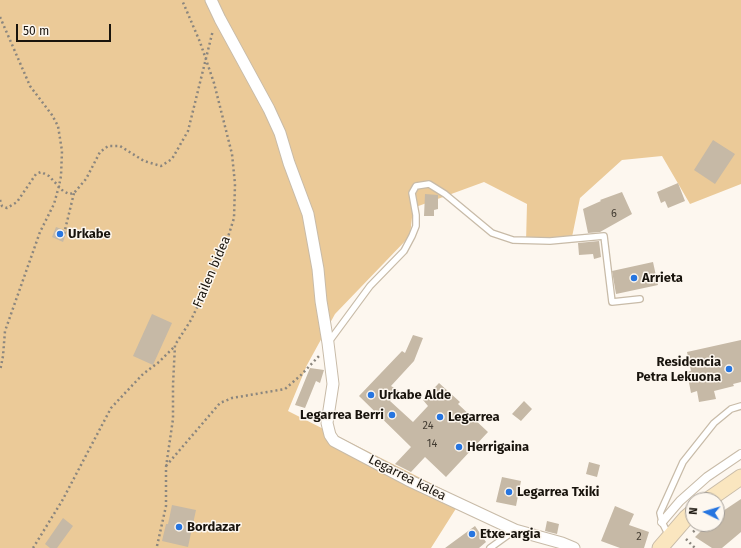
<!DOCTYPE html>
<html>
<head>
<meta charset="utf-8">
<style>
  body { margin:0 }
  #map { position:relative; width:741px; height:548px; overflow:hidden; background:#fdf7ef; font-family:"Fira Sans",sans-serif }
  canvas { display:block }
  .north { position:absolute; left:685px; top:492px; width:40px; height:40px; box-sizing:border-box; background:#fdf7ef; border:1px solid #a29c95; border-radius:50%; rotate:275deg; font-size:11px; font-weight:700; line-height:16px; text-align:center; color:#19140d }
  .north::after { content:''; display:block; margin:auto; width:14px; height:18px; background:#2675e0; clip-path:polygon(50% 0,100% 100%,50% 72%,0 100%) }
  .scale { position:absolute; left:16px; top:24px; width:95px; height:18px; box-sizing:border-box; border:2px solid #19140d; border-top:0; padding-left:5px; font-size:12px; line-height:14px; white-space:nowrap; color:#19140d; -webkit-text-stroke:3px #fdf7ef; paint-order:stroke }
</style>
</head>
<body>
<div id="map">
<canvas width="741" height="548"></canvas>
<div class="north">N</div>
<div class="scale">50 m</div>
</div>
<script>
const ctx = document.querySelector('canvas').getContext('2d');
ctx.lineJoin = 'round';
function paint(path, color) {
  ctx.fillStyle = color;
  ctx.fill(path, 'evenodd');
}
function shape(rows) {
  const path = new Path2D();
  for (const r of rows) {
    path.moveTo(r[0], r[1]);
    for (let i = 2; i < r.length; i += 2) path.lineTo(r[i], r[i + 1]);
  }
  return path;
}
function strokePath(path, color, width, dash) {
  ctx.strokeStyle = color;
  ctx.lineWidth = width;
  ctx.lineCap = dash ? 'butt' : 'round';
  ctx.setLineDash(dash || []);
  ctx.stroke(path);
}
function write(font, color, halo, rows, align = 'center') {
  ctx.font = font + ' "Fira Sans",sans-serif';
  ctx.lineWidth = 3;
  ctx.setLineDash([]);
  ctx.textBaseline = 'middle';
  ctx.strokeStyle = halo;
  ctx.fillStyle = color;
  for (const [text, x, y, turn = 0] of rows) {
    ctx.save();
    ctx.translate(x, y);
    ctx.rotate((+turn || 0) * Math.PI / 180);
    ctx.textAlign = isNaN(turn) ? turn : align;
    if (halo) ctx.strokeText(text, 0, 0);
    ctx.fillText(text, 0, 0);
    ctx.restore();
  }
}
paint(shape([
  [0,0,741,0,741,184,690,204,662,156,622,160,580,198,572,237,526,242,527,204,484,182,413,208,410,236,335,314,307,365,288,411,462,499,431,548,0,548]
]), '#ebca98');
paint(shape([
  [713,140,735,154,715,184,694,170],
  [678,183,685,201,668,208,665,201,661,203,657,192],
  [622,192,632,214,600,232,588,233,583,209,601,201,600,200],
  [425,194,438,195,438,209,434,210,434,216,424,216],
  [56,227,67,231,63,242,52,237],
  [599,241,601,257,594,259,593,254,579,255,578,243],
  [653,262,658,285,616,294,612,271],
  [152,314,172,323,153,365,133,356],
  [413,335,423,338,414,361,391,386,399,391,390,401,413,422,428,406,423,400,439,383,460,402,458,404,488,432,446,477,425,457,411,472,395,464,411,447,359,396,402,351,405,353],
  [741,340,741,382,733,384,734,386,714,391,716,399,699,402,697,391,691,393,687,372,691,371,687,352],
  [310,368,324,370,320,383,316,381,305,408,295,405],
  [524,401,532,409,521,421,512,414],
  [589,462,600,465,597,477,586,474],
  [502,477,521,481,516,506,496,502],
  [741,499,741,532,722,548,712,548,695,537,708,524,717,524,717,515],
  [172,505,196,510,188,547,162,541,166,524,168,524],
  [615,506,634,514,629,525,649,532,644,548,620,548,601,541],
  [63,518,73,526,57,548,50,548,45,544],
  [547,521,559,524,557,534,545,531],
  [475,526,486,542,479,548,445,548]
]), '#c6b9a6');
const service = shape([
  [328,343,370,286,404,251,412,236,416,226,416,215,412,193,416,186,429,184,445,194,492,233,513,240,550,241,604,236,612,302,640,299],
  [669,536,662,522,660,513,683,462,714,423,731,409,741,406],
  [490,548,515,530]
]);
const pedestrian = shape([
  [662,522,680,501,707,477,741,454]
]);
const minor = shape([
  [211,0,220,19,269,109,280,133,289,163,308,214,318,269,321,301,328,343,333,384,327,423,330,435,334,441,408,480,515,530,562,543,574,548]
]);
const secondary = shape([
  [708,500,741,477],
  [660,548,686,518,693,512]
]);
strokePath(service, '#c8bba8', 8);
strokePath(pedestrian, '#c8bba8', 10);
strokePath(minor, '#c8bba8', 13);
strokePath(secondary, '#c8bba8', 17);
strokePath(shape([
  [0,17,30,86,52,115,58,126,62,151,61,176,59,186,54,204,40,232,5,331,3,356,0,371],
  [0,200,2,206,7,208,17,202,36,174,41,172,49,176,63,191,69,194,74,193,86,179,100,152,108,146,120,146,144,161,161,166,172,159,188,131,213,30],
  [64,234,74,193],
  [166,466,220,403,232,398,285,389,301,375,319,356],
  [693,532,702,524],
  [686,539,695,548],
  [157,546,166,506,166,467,173,419,173,385,175,345,191,320,223,253,234,218,235,184,232,154,214,83,200,42,182,0],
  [33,548,62,501,111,408,143,374,159,362,175,346]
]), '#8b867e', 2.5, [2, 3]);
strokePath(service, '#fff', 5.5);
strokePath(pedestrian, '#fff', 8);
strokePath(minor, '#fff', 11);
strokePath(secondary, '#fae6bf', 15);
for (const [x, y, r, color] of [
  [60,234,4,"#2675e0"],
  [634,278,4,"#2675e0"],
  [729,369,4,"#2675e0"],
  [371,395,4,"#2675e0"],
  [392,415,4,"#2675e0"],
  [440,417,4,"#2675e0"],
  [459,447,4,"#2675e0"],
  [509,492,4,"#2675e0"],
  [179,527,4,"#2675e0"],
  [472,534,4,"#2675e0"]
]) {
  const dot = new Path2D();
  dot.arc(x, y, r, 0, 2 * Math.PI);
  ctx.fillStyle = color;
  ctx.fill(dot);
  strokePath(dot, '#fdf7ef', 1.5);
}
write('11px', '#443d33', null, [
  ["6",614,214],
  ["24",428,426],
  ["14",432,444],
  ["2",639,537]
]);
write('bold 13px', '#19140d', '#fdf7ef', [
  ["Urkabe",68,234],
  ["Arrieta",642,278],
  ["Residencia",721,362,"right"],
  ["Petra Lekuona",721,377,"right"],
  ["Urkabe Alde",379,395],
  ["Legarrea Berri",384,415,"right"],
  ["Legarrea",448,417],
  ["Herrigaina",467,447],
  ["Legarrea Txiki",517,492],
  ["Bordazar",187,527],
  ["Etxe-argia",480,534]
], 'left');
write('13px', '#19140d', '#fdf7ef', [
  ["Frailen bidea",212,272,-67],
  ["Legarrea kalea",407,478,27]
]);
</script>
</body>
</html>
